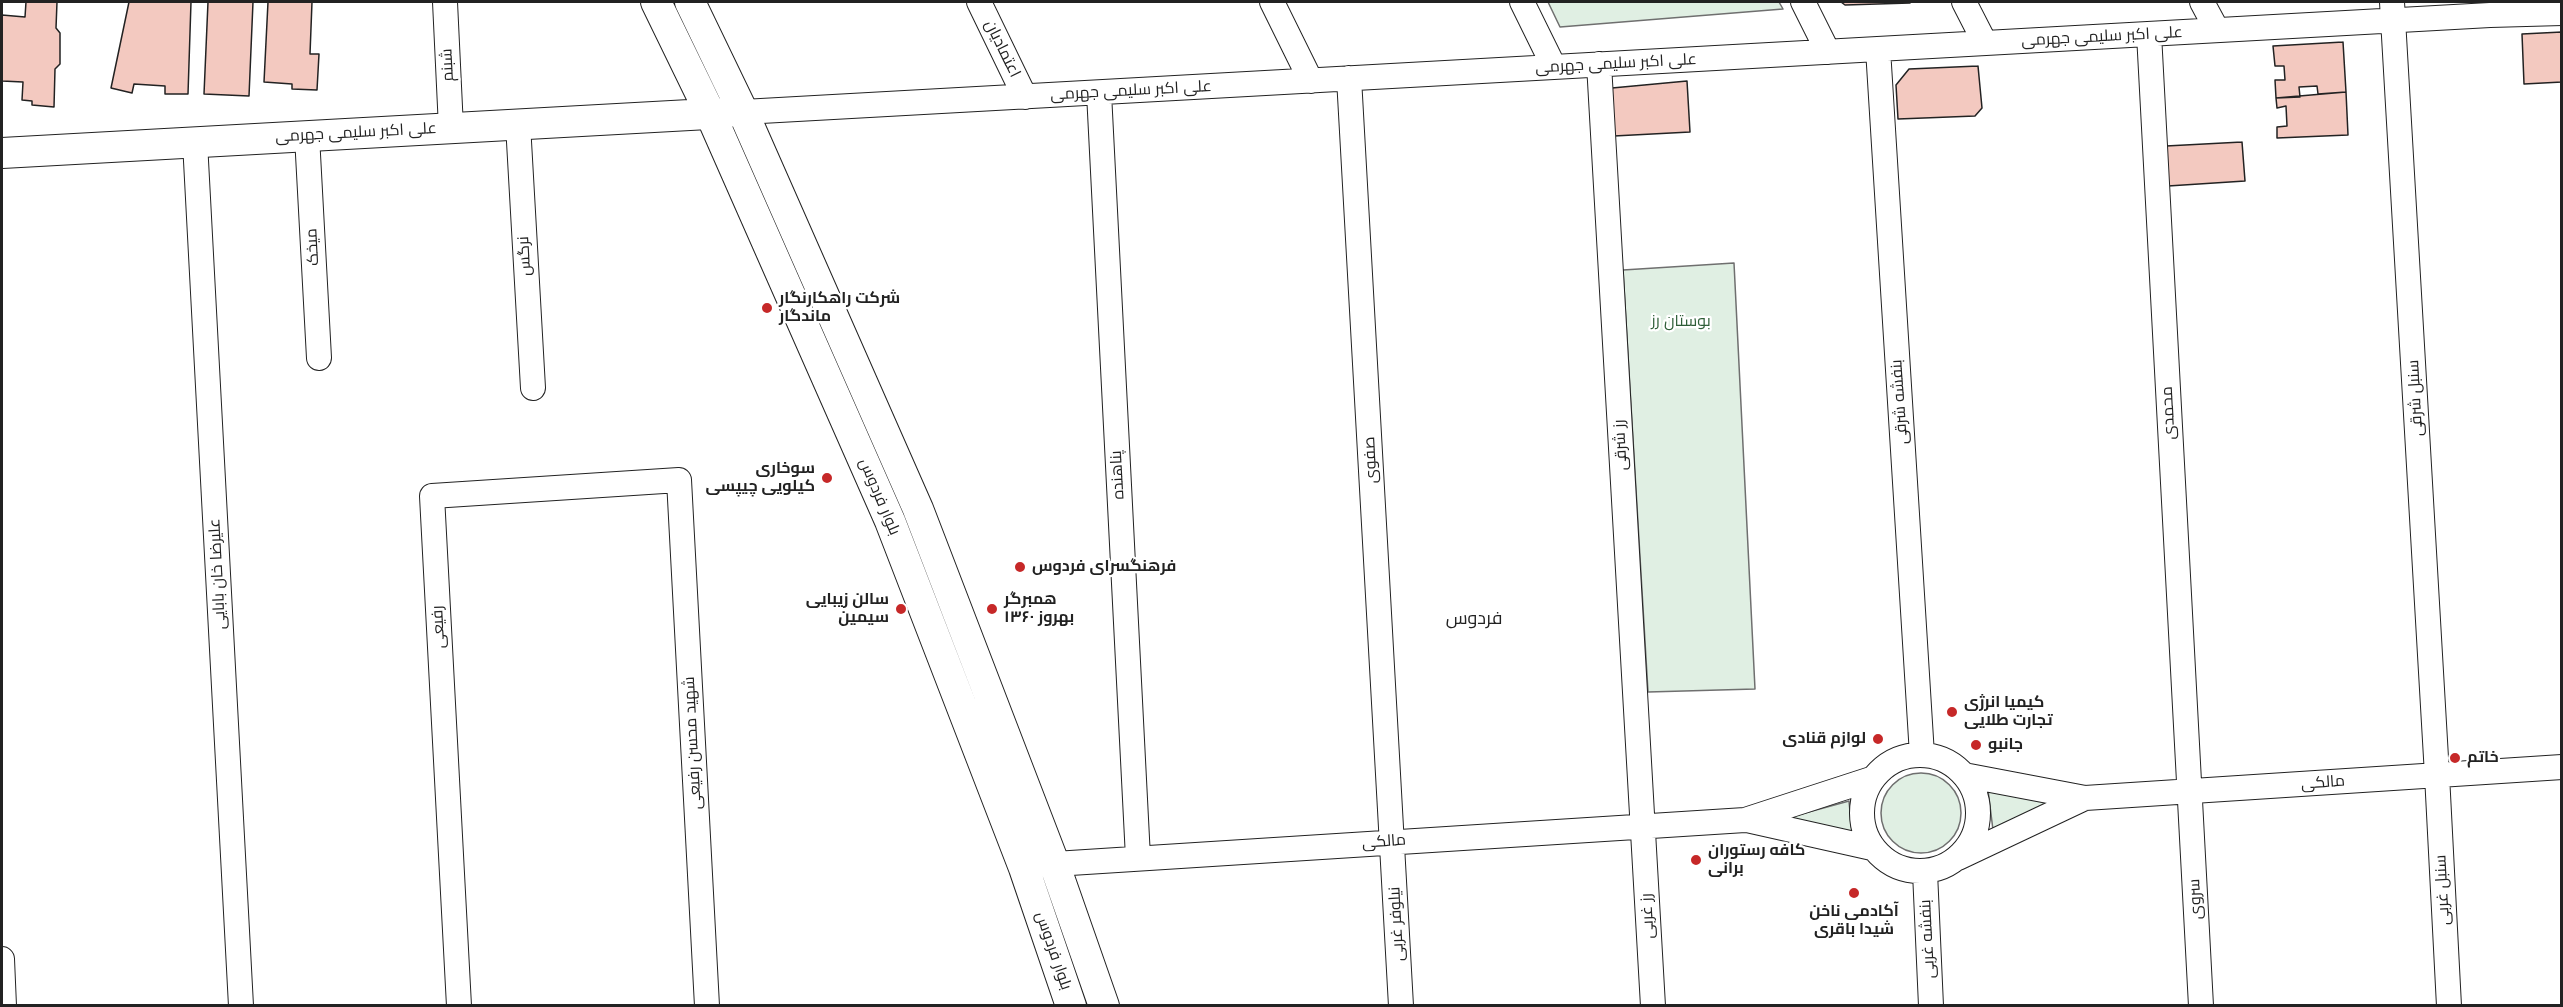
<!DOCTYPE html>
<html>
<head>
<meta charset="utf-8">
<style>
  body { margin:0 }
  #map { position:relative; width:2563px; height:1007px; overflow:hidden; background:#fff; font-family:"DM Sans",sans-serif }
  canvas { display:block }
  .frame { position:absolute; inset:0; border:3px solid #222; pointer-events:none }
</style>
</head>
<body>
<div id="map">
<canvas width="2563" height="1007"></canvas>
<div class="frame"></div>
</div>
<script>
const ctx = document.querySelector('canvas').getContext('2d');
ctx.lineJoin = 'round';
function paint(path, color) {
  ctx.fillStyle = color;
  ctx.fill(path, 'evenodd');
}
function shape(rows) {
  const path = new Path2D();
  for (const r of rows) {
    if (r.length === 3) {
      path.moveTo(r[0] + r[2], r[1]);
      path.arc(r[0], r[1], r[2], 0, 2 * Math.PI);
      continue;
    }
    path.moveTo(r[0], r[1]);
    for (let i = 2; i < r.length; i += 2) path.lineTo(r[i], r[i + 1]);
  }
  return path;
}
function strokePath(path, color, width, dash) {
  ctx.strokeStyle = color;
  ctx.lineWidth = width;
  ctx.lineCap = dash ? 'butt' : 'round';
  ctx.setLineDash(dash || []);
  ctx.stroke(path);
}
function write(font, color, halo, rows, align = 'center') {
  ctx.font = font + ' "DM Sans",Cairo,sans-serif';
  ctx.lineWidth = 4.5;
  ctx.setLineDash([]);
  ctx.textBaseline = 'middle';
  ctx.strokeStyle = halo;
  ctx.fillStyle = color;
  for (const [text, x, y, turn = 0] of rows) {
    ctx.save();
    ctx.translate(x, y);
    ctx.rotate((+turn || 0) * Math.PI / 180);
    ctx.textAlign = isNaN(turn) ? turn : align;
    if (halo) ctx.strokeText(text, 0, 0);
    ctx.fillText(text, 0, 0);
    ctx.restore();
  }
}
const green = shape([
  [1548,2,1779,2,1783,9,1560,27,1548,2],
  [1734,263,1755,689,1648,692,1623,270,1734,263],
  [1921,813,40],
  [1988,790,2060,802,1993,830,1988,790],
  [1849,801,1852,833,1783,819,1849,801]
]);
paint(green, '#e0efe3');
strokePath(green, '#6f6f6f', 1.5);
const building = shape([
  [26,2,57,2,56,28,60,33,60,64,55,69,54,107,32,105,32,101,22,100,23,82,2,81,2,15,25,17,26,2],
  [129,2,191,2,188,94,165,94,165,86,134,84,132,93,111,88,129,2],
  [208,2,253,2,249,96,204,94,208,2],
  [268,2,312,2,310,54,319,54,317,90,292,89,292,84,264,82,268,2],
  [1841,2,1909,2,1910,3,1845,5,1841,2],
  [2562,32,2562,82,2524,84,2522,34,2562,32],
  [2343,42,2346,92,2318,94,2317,86,2299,87,2300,97,2276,98,2275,80,2285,80,2284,66,2275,66,2273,46,2343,42],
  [1978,66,1982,108,1975,116,1898,119,1896,85,1909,69,1978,66],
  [1687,81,1690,132,1614,136,1612,88,1687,81],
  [2346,92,2348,135,2277,138,2277,127,2287,126,2286,106,2277,108,2276,98,2346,92],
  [2242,142,2245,181,2168,186,2166,146,2242,142]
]);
paint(building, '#f3c9c0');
strokePath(building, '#222', 1.5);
const minor = shape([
  [445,2,451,128],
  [979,2,1025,97],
  [1272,2,1311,81],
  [1522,2,1554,67],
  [1803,2,1828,52],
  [1964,2,1985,43],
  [2202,2,2217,30],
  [2392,2,2437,775,2449,1006],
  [2149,34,2201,1006],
  [1878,49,1922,755],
  [1599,64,1653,1006],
  [1349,78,1401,1006],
  [1099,93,1138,858],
  [743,112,2490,15,2562,13],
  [518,124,533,388],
  [307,136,319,358],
  [195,142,241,1006],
  [1920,813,58],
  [1964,775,2085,798,2562,767],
  [1747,820,1872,848],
  [1958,858,2085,798],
  [1039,865,1745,820,1871,779],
  [1925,872,1931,1006],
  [2,959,4,1006],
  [459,1006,432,496,679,480,707,1006]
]);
const major = shape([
  [656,2,710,113,890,521,1024,868,1071,1006],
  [690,2,743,112,918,509,1054,863,1104,1006],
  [2,153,726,113]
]);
strokePath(minor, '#222', 26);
strokePath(major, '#222', 32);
strokePath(minor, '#fff', 24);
strokePath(major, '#fff', 30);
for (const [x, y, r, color] of [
  [767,308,6,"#c62828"],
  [827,478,6,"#c62828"],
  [1020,567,6,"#c62828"],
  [901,609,6,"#c62828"],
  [992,609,6,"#c62828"],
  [1952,712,6,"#c62828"],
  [1878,739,6,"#c62828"],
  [1976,745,6,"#c62828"],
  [2455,758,6,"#c62828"],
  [1696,860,6,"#c62828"],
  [1854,893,6,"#c62828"]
]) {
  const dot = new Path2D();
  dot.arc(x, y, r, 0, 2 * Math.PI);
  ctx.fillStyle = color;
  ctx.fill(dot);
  strokePath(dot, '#fff', 2);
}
write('16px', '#222', '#fff', [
  ["علی اکبر سلیمی جهرمی",2102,37,-3],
  ["اعتمادیان",1002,49,64],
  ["علی اکبر سلیمی جهرمی",1616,64,-3],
  ["شبنم",448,65,-93],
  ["علی اکبر سلیمی جهرمی",1131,91,-3],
  ["علی اکبر سلیمی جهرمی",356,133,-3],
  ["میخک",313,247,-93],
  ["نرگس",525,256,-93],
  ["سنبل شرقی",2416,398,-93],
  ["بنفشه شرقی",1900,402,-94],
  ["محمدی",2169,413,-93],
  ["رز شرقی",1621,445,-93],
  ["صفوی",1371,460,-93],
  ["پناهنده",1118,475,-93],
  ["بلوار فردوس",879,497,67],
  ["علیرضا خان بابایی",218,574,-93],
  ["رفیعی",439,627,-93],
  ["شهید محسن رفیعی",693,743,-93],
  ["مالکی",2323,783,-4],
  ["مالکی",1384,842,-4],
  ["سنبل غربی",2443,890,-93],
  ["سروی",2196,899,-93],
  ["رز غربی",1648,916,-93],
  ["نیلوفر غربی",1397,924,-93],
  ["بنفشه غربی",1928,939,-93],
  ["بلوار فردوس",1053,951,71]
]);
write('bold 16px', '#222', '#fff', [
  ["شرکت راهکارنگار",779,299],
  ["ماندگار",779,317],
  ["سوخاری",815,469,"right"],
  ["كيلويی چيپسی",815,487,"right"],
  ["فرهنگسرای فردوس",1032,567],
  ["سالن زیبایی",889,600,"right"],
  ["سیمین",889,618,"right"],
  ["همبرگر",1004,600],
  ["بهروز ۱۳۶۰",1004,618],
  ["کیمیا انرژی",1964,703],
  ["تجارت طلایی",1964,721],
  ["لوازم قنادی",1866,739,"right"],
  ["جانبو",1988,745],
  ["خاتم",2467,758],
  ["كافه رستوران",1708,851],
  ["برانى",1708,869],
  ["آکادمی ناخن",1854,912,"center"],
  ["شیدا باقری",1854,930,"center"]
], 'left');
write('16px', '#2f5e38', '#fff', [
  ["بوستان رز",1681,322]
]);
write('18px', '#222', '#fff', [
  ["فردوس",1474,619]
]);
</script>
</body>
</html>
